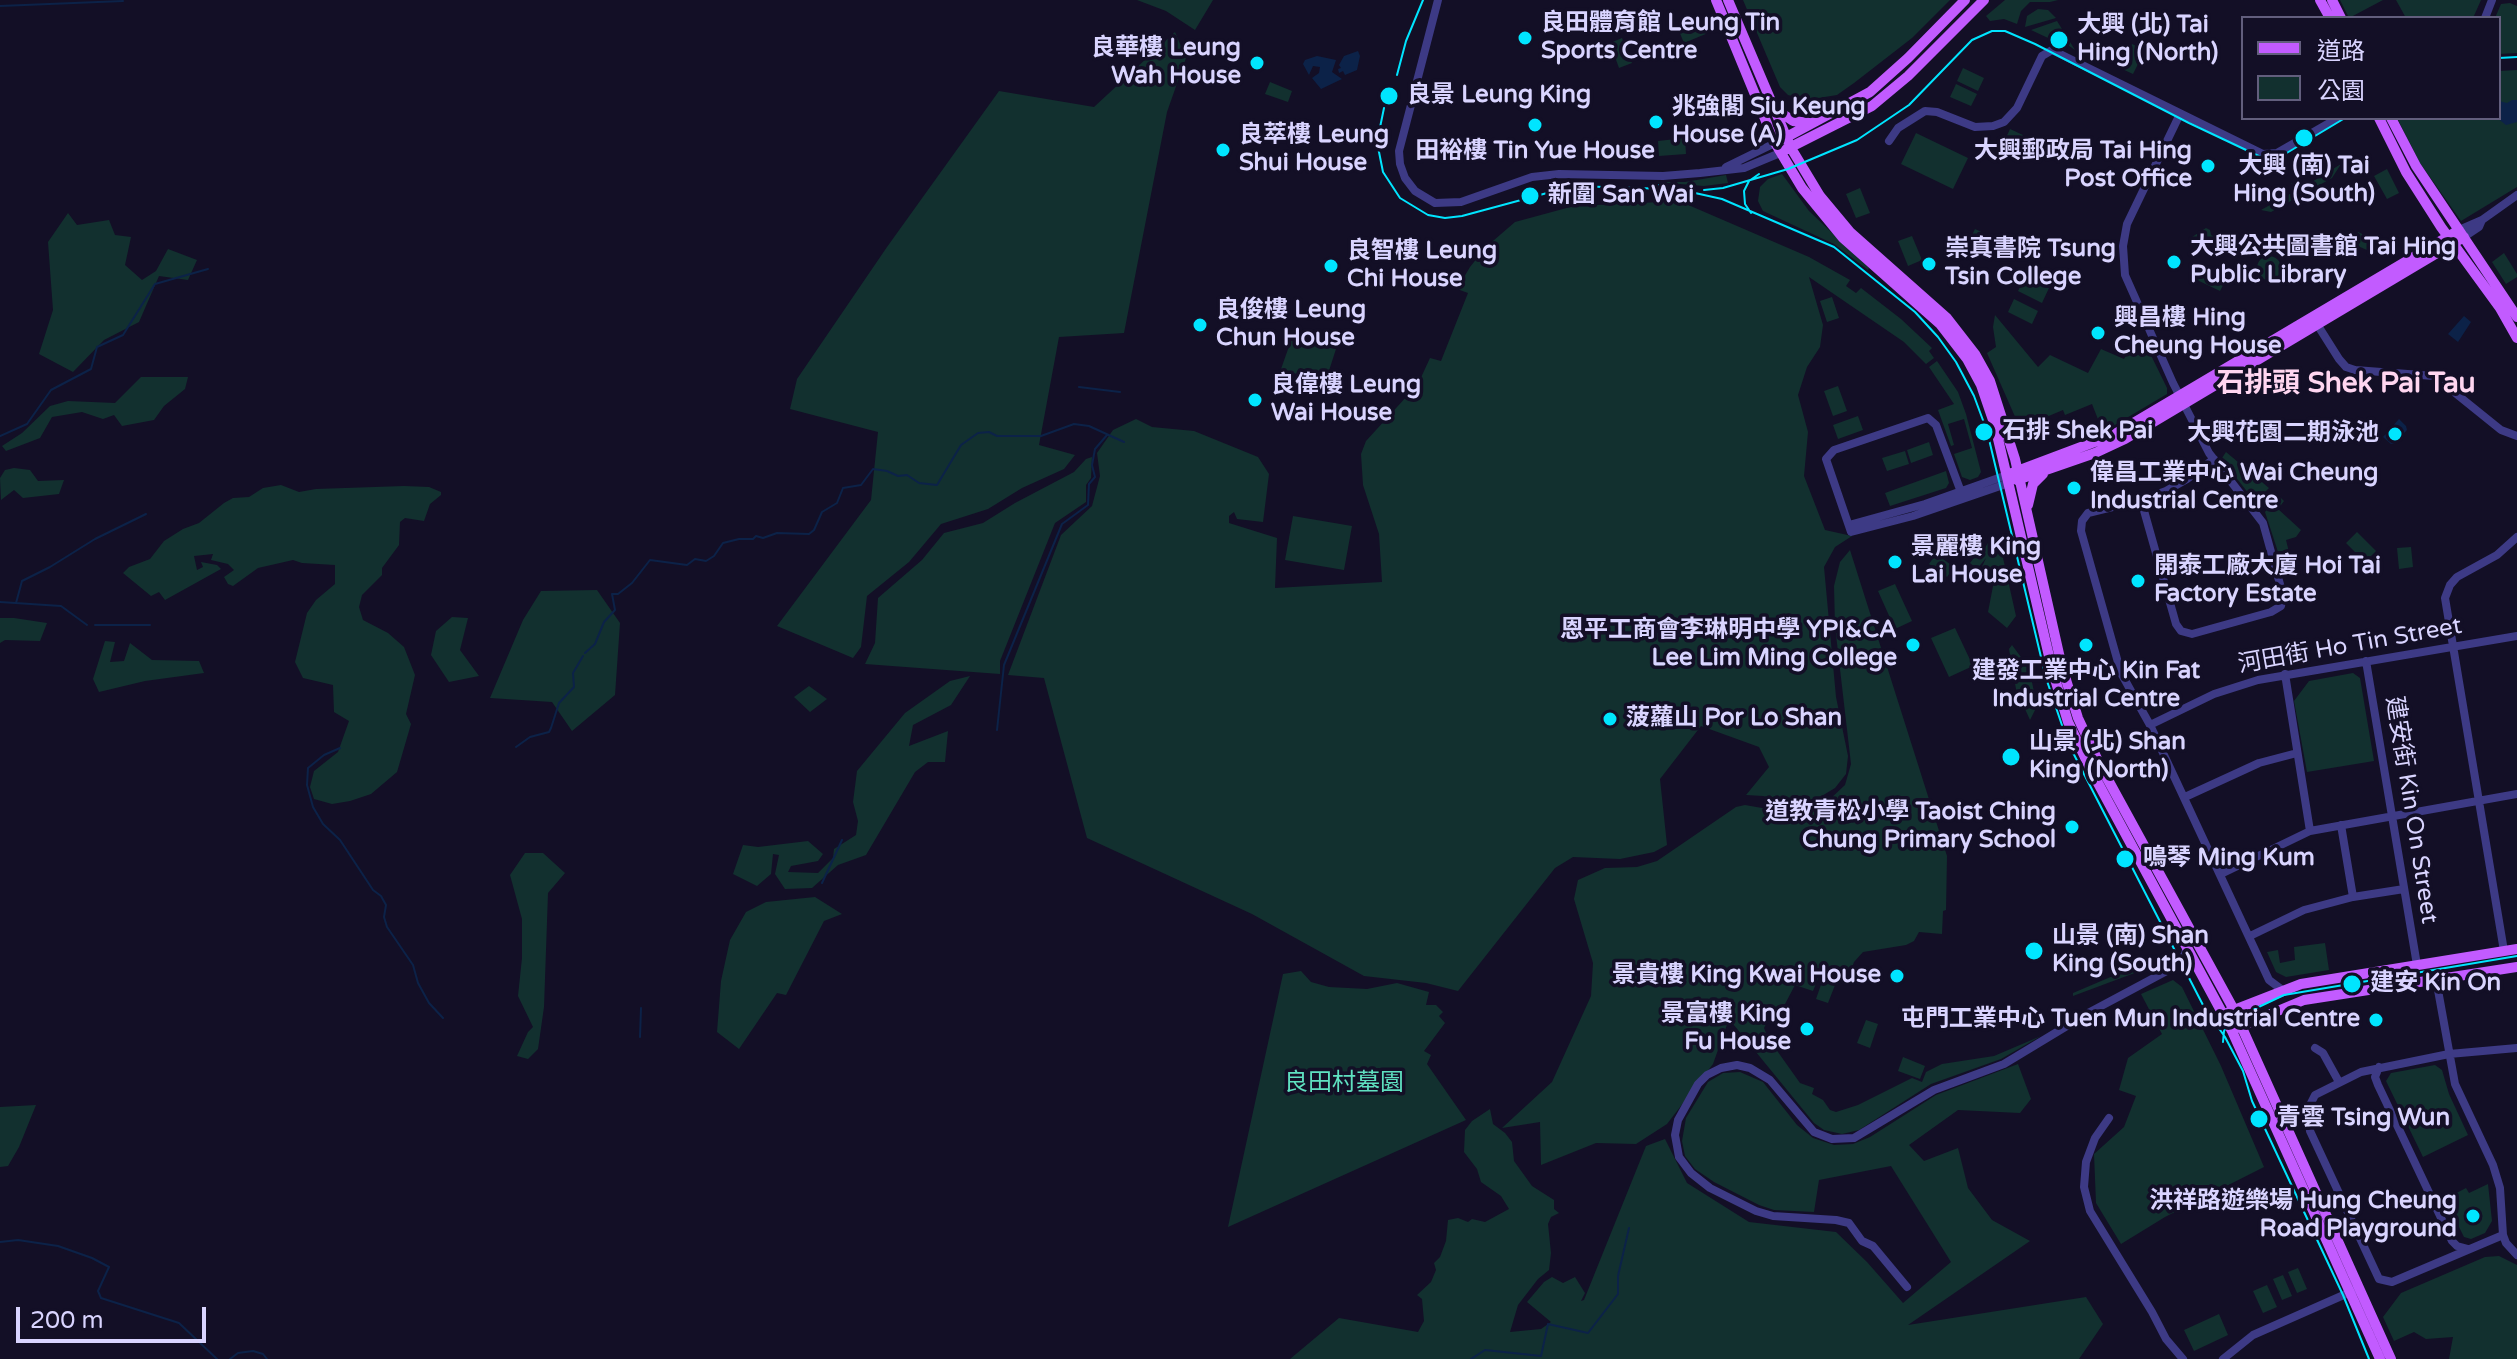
<!DOCTYPE html>
<html>
<head>
<meta charset="utf-8">
<style>
  body { margin:0 }
  #map { position:relative; width:2517px; height:1359px; overflow:hidden; background:#130f26; font-family:"Varela Round","Noto Sans TC",sans-serif }
  canvas { display:block }
  .legend { position:absolute; left:2241px; top:16px; width:260px; height:104px; box-sizing:border-box; background:#130f26; border:2px solid #625e7d; margin:0; padding:10px 14px; list-style:none; font-size:24px; color:#d9d4ff }
  .legend li { display:flex; align-items:center; gap:16px; height:40px }
  .legend b { width:40px; border:2px solid #625e7d }
  .scale { position:absolute; left:16px; top:1307px; width:190px; height:36px; box-sizing:border-box; border:4px solid #d9d4ff; border-top:0; padding-left:10px; font-size:24px; line-height:28px; white-space:nowrap; color:#d9d4ff; -webkit-text-stroke:6px #130f26; paint-order:stroke }
</style>
</head>
<body>
<div id="map">
<canvas width="2517" height="1359"></canvas>
<ul class="legend">
<li><b style="height:10px;background:#c25bff"></b>道路</li>
<li><b style="height:22px;background:#12302f"></b>公園</li>
</ul>
<div class="scale">200 m</div>
</div>
<script>
const ctx = document.querySelector('canvas').getContext('2d');
ctx.lineJoin = 'round';
function paint(path, color) {
  ctx.fillStyle = color;
  ctx.fill(path, 'evenodd');
}
function shape(rows) {
  const path = new Path2D();
  for (const r of rows) {
    if (r.length === 3) {
      path.moveTo(r[0] + r[2], r[1]);
      path.arc(r[0], r[1], r[2], 0, 2 * Math.PI);
      continue;
    }
    path.moveTo(r[0], r[1]);
    for (let i = 2; i < r.length; i += 2) path.lineTo(r[i], r[i + 1]);
  }
  return path;
}
function strokePath(path, color, width, dash) {
  ctx.strokeStyle = color;
  ctx.lineWidth = width;
  ctx.lineCap = dash ? 'butt' : 'round';
  ctx.setLineDash(dash || []);
  ctx.stroke(path);
}
function write(font, color, halo, rows, align = 'center') {
  ctx.font = font + ' "Varela Round","Noto Sans TC",sans-serif';
  ctx.lineWidth = 7;
  ctx.setLineDash([]);
  ctx.textBaseline = 'middle';
  ctx.strokeStyle = halo;
  ctx.fillStyle = color;
  for (const [text, x, y, turn = 0] of rows) {
    ctx.save();
    ctx.translate(x, y);
    ctx.rotate((+turn || 0) * Math.PI / 180);
    ctx.textAlign = isNaN(turn) ? turn : align;
    if (halo) ctx.strokeText(text, 0, 0);
    ctx.fillText(text, 0, 0);
    ctx.restore();
  }
}
paint(shape([
  [1137,0,1213,0,1195,30,1166,11],
  [1743,0,1950,0,1912,38,1854,83,1837,95,1806,100,1788,95,1780,87],
  [2005,0,2058,0,2050,2,2030,2,2021,11,2017,24,2004,19,1990,21,1986,16],
  [2340,0,2383,0,2349,18],
  [2396,0,2481,0,2473,18,2406,18],
  [2510,3,2517,6,2517,53,2499,54,2499,18,2495,18,2501,4],
  [2038,9,2048,10,2056,18,2025,27,2027,16],
  [1703,21,1708,33,1684,43,1679,31],
  [2057,21,2075,50,2065,43,2063,45,2031,30],
  [1175,32,1186,58,1167,112,1124,333,1059,337,1039,445,1075,455,1064,469,1022,488,988,509,941,524,909,562,867,596,861,647,853,658,777,626,871,500,878,432,790,409,797,379,887,247,999,91,1094,107],
  [1622,38,1632,63,1619,68,1610,43],
  [2132,44,2145,50,2133,74,2120,68],
  [1963,68,1984,78,1978,91,1957,81],
  [2517,70,2517,187,2461,221,2420,163,2397,118,2499,118,2499,71],
  [1270,82,1292,91,1288,102,1265,94],
  [1956,84,1977,94,1971,106,1950,97],
  [2010,129,2023,135,2011,159,1999,153],
  [1916,133,1968,158,1953,189,1901,164],
  [1685,138,1686,154,1659,156,1658,141],
  [2341,164,2332,178,2271,212,2261,210,2297,190,2291,183,2299,186,2307,185],
  [2387,169,2399,193,2387,199,2374,176],
  [1782,174,1809,211,1869,268,1868,270,1834,244,1763,211,1758,201,1760,187,1768,179],
  [1726,175,1728,183,1704,186,1656,182,1685,182],
  [1860,188,1870,213,1856,218,1846,194],
  [1662,202,1686,204,1809,257,1850,280,1846,286,1856,293,1861,288,1901,319,1932,348,1929,351,1934,358,1926,364,1904,342,1809,277,1823,325,1820,347,1807,367,1798,395,1808,432,1804,476,1825,530,1852,536,1835,547,1824,567,1836,697,1848,756,1846,774,1835,788,1820,797,1797,803,1763,796,1746,795,1769,767,1759,747,1701,726,1660,779,1667,845,1654,852,1620,859,1573,857,1555,868,1458,991,1426,983,1364,976,1252,914,1087,838,1044,678,1008,675,1061,535,1092,506,1100,476,1097,453,1113,430,1136,419,1152,427,1194,431,1258,457,1269,474,1263,522,1237,519,1234,512,1229,516,1229,523,1277,538,1275,588,1382,582,1379,534,1363,485,1361,454,1366,441,1418,384,1430,358,1441,361,1468,293,1457,289,1470,267,1486,247,1515,222,1574,206],
  [68,213,77,225,109,220,115,235,131,237,125,265,142,280,156,271,168,249,197,260,188,280,159,276,139,322,104,340,73,372,39,354,53,310,48,242],
  [2206,228,2210,230,2211,235,2224,241,2229,239,2232,243,2225,247,2209,240,2196,248,2193,246,2192,237],
  [1975,229,1988,235,1977,257,1964,251],
  [2358,232,2379,242,2374,253,2353,244],
  [1912,236,1922,260,1908,266,1898,241],
  [2504,253,2517,274,2517,277,2506,284,2492,262],
  [2269,268,12],
  [2201,266,2227,278,2220,291,2195,279],
  [2025,277,2049,288,2042,303,2018,291],
  [1832,297,1839,318,1827,322,1820,301],
  [2014,299,2038,311,2032,324,2008,312],
  [1995,315,2038,367,2050,355,2088,373,2101,349,2124,359,2128,352,2131,353,2137,340,2145,343,2167,388,2167,394,2103,432,2092,404,2065,415,2063,410,2020,428,1987,353,1996,347,1993,327],
  [1293,335,1336,349,1325,383,1281,369],
  [1937,361,1958,392,1966,414,1981,472,1978,477,1970,480,1962,477,1954,454,1972,448,1964,419,1948,424,1954,445,1951,446,1938,410,1954,404,1929,367],
  [141,377,188,377,185,389,164,406,154,420,122,426,114,415,103,419,82,412,52,417,40,438,6,451,2,446,22,433,50,406,68,401,115,403],
  [1838,386,1847,411,1833,416,1824,391],
  [1858,416,1863,430,1838,439,1833,425],
  [1929,442,1933,455,1911,463,1907,450],
  [1905,451,1909,464,1887,471,1882,458],
  [2226,452,2269,488,2262,495,2255,498,2249,494,2223,461,2222,458],
  [1092,457,1091,478,1086,485,1086,502,1055,523,1000,661,1000,674,865,664,875,643,878,598,922,560,944,533,983,523,1015,503,1074,472,1086,459],
  [14,468,30,470,38,481,64,480,59,494,23,498,14,490,1,500,0,478,5,470],
  [1946,471,1949,483,1946,488,1890,506,1885,493],
  [281,485,299,492,316,489,404,486,429,487,441,492,441,495,430,504,424,521,405,518,400,522,399,545,382,568,382,575,362,595,359,607,363,620,388,633,404,647,415,675,406,714,411,724,397,772,371,794,350,801,332,804,314,799,310,787,314,771,338,752,349,721,334,712,333,685,303,678,295,662,307,613,316,600,335,584,335,565,302,563,293,560,258,568,233,586,228,584,224,577,234,570,228,564,211,560,213,554,194,556,197,570,203,567,201,562,217,565,221,569,165,600,159,592,151,596,123,573,129,567,150,559,164,541,183,529,199,523,224,503,233,498,249,497,263,488],
  [2279,496,2284,501,2278,509,2301,530,2296,537,2286,540,2289,552,2279,555,2265,512],
  [1293,516,1352,526,1344,570,1285,560],
  [2357,532,2376,551,2365,562,2346,543],
  [1994,533,2001,549,2016,616,2007,628,1988,612,1994,581,1991,572,1987,576,1980,571,1986,558,1977,569,1970,563,1980,550,1983,551],
  [2411,547,2413,567,2399,569,2397,548],
  [1850,550,1947,856,1946,910,1943,911,1942,934,1919,932,1914,941,1906,945,1863,952,1854,962,1848,979,1822,969,1813,991,1795,985,1785,1004,1766,1024,1764,1028,1768,1038,1800,1083,1814,1088,1812,1094,1823,1100,1830,1110,1836,1112,1858,1105,1912,1078,1922,1082,1926,1072,1942,1064,1994,1056,2041,1036,2001,1059,1931,1084,1859,1130,1842,1134,1824,1130,1814,1123,1729,1019,1713,1064,1667,1124,1636,1144,1596,1143,1541,1165,1540,1122,1502,1128,1552,1082,1591,996,1593,963,1574,899,1578,880,1605,868,1637,867,1657,861,1736,807,1745,805,1779,811,1795,811,1829,800,1845,785,1851,764,1835,626,1834,586,1840,562],
  [1936,554,1954,567,1947,577,1929,564],
  [1895,584,1912,621,1895,629,1878,591],
  [597,590,620,623,615,695,572,731,552,702,490,698,523,620,541,591],
  [452,617,468,618,460,650,479,676,449,682,431,655,436,631],
  [0,618,14,618,47,623,40,641,5,640,0,643],
  [1955,628,1973,666,1949,677,1931,638],
  [105,641,115,642,110,662,124,661,130,643,152,660,199,661,204,673,145,681,99,692,93,679],
  [2012,645,2029,668,2037,706,2030,720,2016,689,2009,649],
  [2353,673,2360,678,2374,761,2307,772,2294,701,2309,681],
  [970,676,951,705,913,725,909,746,948,731,945,762,928,762,915,772,866,855,838,865,812,888,785,889,775,874,779,855,773,854,771,874,757,886,733,874,743,845,758,847,808,841,823,854,818,861,791,866,788,872,818,873,833,858,834,849,856,835,858,821,853,802,857,771,905,713,950,681],
  [809,686,827,699,810,712,794,697],
  [525,853,543,853,565,873,548,893,544,1007,538,1049,528,1059,517,1056,528,1032,533,1027,518,996,522,958,522,919,510,875],
  [815,897,842,914,824,921,786,995,777,993,739,1049,717,1032,721,981,730,940,746,912,766,902],
  [2325,943,2329,970,2286,977,2276,972,2267,952,2278,950,2280,963,2295,960,2294,947],
  [2148,955,2158,962,2156,965,2073,996,2073,993,2134,967,2137,969],
  [1301,971,1311,982,1329,987,1367,989,1397,983,1429,992,1426,1005,1436,1005,1443,1012,1439,1016,1445,1023,1424,1051,1431,1055,1427,1064,1466,1120,1228,1227,1283,974],
  [1824,976,1837,980,1828,1003,1816,999],
  [2173,980,2182,987,2221,1066,2264,1167,2165,1217,2121,1244,2096,1203,2094,1154,2124,1127,2136,1096,2119,1090,2128,1058,2162,1034,2141,994],
  [1866,1020,1878,1024,1870,1048,1857,1043],
  [1903,1057,1925,1066,1920,1079,1898,1071],
  [2018,1064,2031,1099,2020,1113,1958,1110,1909,1145,1924,1161,1958,1148,1968,1188,1992,1220,2030,1241,1908,1325,2086,1297,2103,1324,2079,1359,1290,1359,1339,1318,1418,1332,1424,1321,1422,1299,1417,1295,1431,1282,1436,1270,1434,1263,1440,1257,1446,1241,1448,1220,1458,1218,1468,1222,1472,1219,1485,1222,1509,1209,1501,1196,1481,1182,1477,1169,1464,1152,1465,1130,1472,1121,1490,1109,1493,1124,1505,1133,1512,1142,1514,1161,1532,1186,1554,1200,1554,1209,1559,1213,1551,1217,1548,1224,1551,1253,1549,1270,1538,1279,1518,1305,1510,1332,1541,1329,1551,1322,1527,1302,1544,1282,1552,1277,1563,1283,1575,1277,1585,1293,1581,1301,1584,1300,1646,1146,1665,1139,1687,1183,1749,1222,1836,1232,1867,1262,1903,1303,1951,1262,1891,1166,1819,1180,1814,1212,1774,1210,1759,1205,1714,1182,1695,1169,1685,1156,1682,1141,1686,1118,1708,1082,1723,1073,1740,1072,1763,1082,1797,1125,1813,1138,1834,1145,1853,1144,1870,1137,1936,1095],
  [2435,1065,2442,1070,2449,1094,2468,1135,2423,1157,2386,1081,2391,1073],
  [36,1105,19,1147,8,1166,0,1167,0,1107],
  [2488,1184,2492,1221,2485,1233,2471,1239,2464,1237,2445,1199,2466,1188,2469,1193],
  [2499,1256,2517,1265,2517,1359,2449,1359,2453,1337,2426,1339,2414,1332,2394,1341,2383,1317,2401,1293,2485,1257],
  [2298,1268,2307,1289,2297,1293,2288,1272],
  [2283,1275,2292,1296,2282,1300,2273,1279],
  [2267,1285,2277,1307,2263,1313,2253,1291],
  [2219,1314,2228,1335,2194,1351,2184,1330]
]), '#12302f');
paint(shape([
  [1358,51,1360,56,1357,70,1345,75,1343,71,1339,73,1338,69,1341,68,1339,65,1344,56],
  [1317,56,1336,60,1332,72,1342,79,1321,89,1312,78,1319,73,1320,67,1313,66,1309,75,1303,64,1305,60],
  [2512,100,2517,100,2517,122,2506,125,2497,118,2499,101,2507,103],
  [2464,316,2471,322,2458,342,2448,334],
  [2399,419,2406,426,2407,430,2395,443,2391,444,2383,437]
]), '#0c2248');
strokePath(shape([
  [0,6,123,1],
  [1079,387,1120,392],
  [0,436,27,424,51,390,91,369,97,347,123,335,155,284,208,269],
  [0,602,61,606,87,625],
  [16,603,22,581,50,567,95,539,146,514],
  [95,625,150,625],
  [585,653,595,644,604,622,615,610,612,594,618,594,632,583,650,560,687,565,695,559,706,561,714,556,723,543,739,539,753,539,756,536,763,538,777,533,809,534,814,530,822,512,837,503,843,488,861,485,873,469,887,471,898,476,907,475,919,483,937,485,961,445,978,433,989,432,997,436,1041,436,1074,424,1089,426,1124,442],
  [997,730,1004,665,1062,524,1088,505,1089,484,1095,477,1092,465,1095,449,1107,435],
  [516,747,530,737,549,732,551,728,559,703,574,687,573,673,583,656],
  [340,748,324,755,308,768,307,785,313,807,323,824,340,840,373,890,381,896,386,905,384,917,387,927,413,965,418,983,429,1003,443,1018],
  [822,883,842,840],
  [640,1037,641,1008],
  [0,1242,18,1240,58,1246,92,1258,109,1267,98,1291,101,1298,179,1323,217,1359],
  [230,1359,238,1353,253,1351,263,1354,267,1359],
  [1471,1359,1485,1350,1541,1356,1548,1324,1588,1333,1618,1294,1618,1276,1629,1228]
]), '#0c2248', 2);
strokePath(shape([
  [1411,105,1417,81]
]), '#312d47', 8, [8, 4]);
strokePath(shape([
  [2485,18,2492,0],
  [1417,81,1438,0],
  [1411,105,1399,151,1400,164,1405,178,1415,191,1435,203,1461,202,1532,177,1559,174,1663,176,1700,173,1744,168,1780,153],
  [1889,141,1898,128,1925,111,1937,112,1975,127,1993,126,2004,122,2017,108,2042,56,2052,50,2263,154,2277,153,2338,118],
  [1726,167,1775,143],
  [2459,230,2482,220,2517,195],
  [2464,237,2479,227,2482,220],
  [2315,321,2339,359,2346,367,2355,370,2434,376,2501,430,2517,436],
  [2214,459,2187,479,2166,491,2141,500,2088,513,2082,521,2081,531,2121,673,2150,725,2269,980,2281,989],
  [1961,492,1936,425,1928,418,1834,450,1826,459,1851,532,1913,516,2009,483],
  [2141,500,2176,624,2181,631,2192,634,2271,612,2281,606,2283,595,2263,523,2209,453,2173,383,2125,275,2123,246,2127,224,2180,114],
  [1849,525,1925,504,2007,475],
  [2366,661,2417,965],
  [2285,674,2310,831],
  [2150,725,2214,694,2258,680,2517,636],
  [2185,797,2259,763,2297,753],
  [2221,874,2310,831,2517,794],
  [2353,897,2404,889],
  [2250,936,2304,910,2353,897,2341,825],
  [2504,951,2445,598,2450,585,2457,577,2497,555,2517,537],
  [2436,979,2455,1084,2493,1165,2500,1188,2503,1235,2506,1243,2517,1255],
  [2315,1048,2323,1053,2339,1082],
  [2379,1067,2375,1077,2378,1085,2452,1241,2457,1246,2468,1249],
  [2109,1118,2095,1138,2086,1162,2084,1187,2090,1211,2152,1312,2166,1339,2183,1359],
  [2503,1235,2392,1282,2379,1279,2310,1131,2306,1113,2315,1095,2361,1072,2449,1054,2517,1048],
  [1907,1287,1873,1246,1862,1241,1849,1223,1836,1220,1773,1216,1756,1211,1710,1188,1691,1173,1679,1157,1675,1135,1678,1120,1698,1084,1707,1075,1721,1068,1737,1065,1750,1068,1770,1080,1814,1132,1832,1139,1854,1138,1934,1090,2004,1064,2090,1012,2178,965,2185,954,2187,945],
  [2223,1359,2253,1335,2355,1290]
]), '#3d3a85', 8);
strokePath(shape([
  [1716,0,1775,143,1802,188,1843,238,1940,324,1967,359,1981,385,1995,426,2052,669,2068,722,2092,772,2232,1031,2380,1359],
  [1728,0,1791,148,1820,196,1850,232,1947,318,1975,354,1990,381,2015,459,2062,667,2078,718,2101,767,2234,1010,2391,1359],
  [2320,0,2330,18],
  [2332,0,2341,18],
  [1777,110,1793,121,1809,123],
  [2379,118,2406,172,2441,227,2500,308,2517,338],
  [2391,118,2416,166,2517,317],
  [1781,140,1870,92,1908,58,1965,0],
  [1785,150,1872,106,1908,76,1984,0],
  [2012,473,2113,435,2459,230],
  [2017,480,2095,453,2125,439,2464,237],
  [2028,505,2033,484,2043,474],
  [2229,1012,2301,984,2517,949],
  [2237,1028,2304,1000,2517,967]
]), '#c25bff', 10);
strokePath(shape([
  [2499,58,2517,57],
  [1397,75,1406,41,1423,0],
  [1384,108,1377,142,1383,172,1400,198,1428,215,1445,218,1462,216,1573,186,1668,189],
  [1659,185,1722,199,1834,247,1915,312,1938,337,1956,362,1974,396,1987,431,2046,678,2068,743,2204,1007,2225,1037,2243,1071,2252,1101,2343,1295,2369,1359],
  [1704,190,1723,188,1788,169,1857,140,1909,105,1972,40,1992,31,2005,31,2035,44,2189,123,2263,158,2280,157,2345,118],
  [1751,213,1745,204,1744,191,1749,181,1759,174],
  [2223,1042,2224,1031,2231,1020,2284,995,2517,956]
]), '#00e5ff', 2);
for (const [x, y, r, color] of [
  [1525,38,8,"#00e5ff"],
  [2059,40,10,"#00e5ff"],
  [1257,63,8,"#00e5ff"],
  [1389,96,10,"#00e5ff"],
  [1656,122,8,"#00e5ff"],
  [1535,125,8,"#00e5ff"],
  [2304,138,10,"#00e5ff"],
  [1223,150,8,"#00e5ff"],
  [2208,166,8,"#00e5ff"],
  [1530,196,10,"#00e5ff"],
  [2174,262,8,"#00e5ff"],
  [1929,264,8,"#00e5ff"],
  [1331,266,8,"#00e5ff"],
  [1200,325,8,"#00e5ff"],
  [2098,333,8,"#00e5ff"],
  [1255,400,8,"#00e5ff"],
  [1984,432,10,"#00e5ff"],
  [2395,434,8,"#00e5ff"],
  [2074,488,8,"#00e5ff"],
  [1895,562,8,"#00e5ff"],
  [2138,581,8,"#00e5ff"],
  [1913,645,8,"#00e5ff"],
  [2086,645,8,"#00e5ff"],
  [1610,719,8,"#00e5ff"],
  [2011,757,10,"#00e5ff"],
  [2072,827,8,"#00e5ff"],
  [2125,859,10,"#00e5ff"],
  [2034,951,10,"#00e5ff"],
  [1897,976,8,"#00e5ff"],
  [2352,984,10,"#00e5ff"],
  [2376,1020,8,"#00e5ff"],
  [1807,1029,8,"#00e5ff"],
  [2259,1119,10,"#00e5ff"],
  [2473,1216,8,"#00e5ff"]
]) {
  const dot = new Path2D();
  dot.arc(x, y, r, 0, 2 * Math.PI);
  ctx.fillStyle = color;
  ctx.fill(dot);
  strokePath(dot, '#130f26', 3);
}
write('bold 24px', '#d9d4ff', '#130f26', [
  ["良田體育館 Leung Tin",1541,24],
  ["Sports Centre",1541,52],
  ["大興 (北) Tai",2077,26],
  ["Hing (North)",2077,54],
  ["良華樓 Leung",1241,49,"right"],
  ["Wah House",1241,77,"right"],
  ["良景 Leung King",1407,96],
  ["兆強閣 Siu Keung",1672,108],
  ["House (A)",1672,136],
  ["良萃樓 Leung",1239,136],
  ["Shui House",1239,164],
  ["田裕樓 Tin Yue House",1535,152,"center"],
  ["大興郵政局 Tai Hing",2192,152,"right"],
  ["Post Office",2192,180,"right"],
  ["大興 (南) Tai",2304,167,"center"],
  ["Hing (South)",2304,195,"center"],
  ["新圍 San Wai",1548,196],
  ["大興公共圖書館 Tai Hing",2190,248],
  ["Public Library",2190,276],
  ["崇真書院 Tsung",1945,250],
  ["Tsin College",1945,278],
  ["良智樓 Leung",1347,252],
  ["Chi House",1347,280],
  ["良俊樓 Leung",1216,311],
  ["Chun House",1216,339],
  ["興昌樓 Hing",2114,319],
  ["Cheung House",2114,347],
  ["良偉樓 Leung",1271,386],
  ["Wai House",1271,414],
  ["石排 Shek Pai",2002,432],
  ["大興花園二期泳池",2379,434,"right"],
  ["偉昌工業中心 Wai Cheung",2090,474],
  ["Industrial Centre",2090,502],
  ["景麗樓 King",1911,548],
  ["Lai House",1911,576],
  ["開泰工廠大廈 Hoi Tai",2154,567],
  ["Factory Estate",2154,595],
  ["恩平工商會李琳明中學 YPI&CA",1897,631,"right"],
  ["Lee Lim Ming College",1897,659,"right"],
  ["建發工業中心 Kin Fat",2086,672,"center"],
  ["Industrial Centre",2086,700,"center"],
  ["菠蘿山 Por Lo Shan",1626,719],
  ["山景 (北) Shan",2029,743],
  ["King (North)",2029,771],
  ["道教青松小學 Taoist Ching",2056,813,"right"],
  ["Chung Primary School",2056,841,"right"],
  ["鳴琴 Ming Kum",2143,859],
  ["山景 (南) Shan",2052,937],
  ["King (South)",2052,965],
  ["景貴樓 King Kwai House",1881,976,"right"],
  ["建安 Kin On",2370,984],
  ["景富樓 King",1791,1015,"right"],
  ["Fu House",1791,1043,"right"],
  ["屯門工業中心 Tuen Mun Industrial Centre",2360,1020,"right"],
  ["青雲 Tsing Wun",2277,1119],
  ["洪祥路遊樂場 Hung Cheung",2457,1202,"right"],
  ["Road Playground",2457,1230,"right"]
], 'left');
write('24px', '#d9d4ff', '#130f26', [
  ["河田街 Ho Tin Street",2350,646,-10],
  ["建安街 Kin On Street",2411,810,81]
]);
write('24px', '#5fe0c0', '#130f26', [
  ["良田村墓園",1344,1084]
]);
write('bold 28px', '#ffd6f0', '#130f26', [
  ["石排頭 Shek Pai Tau",2346,385]
]);
</script>
</body>
</html>
